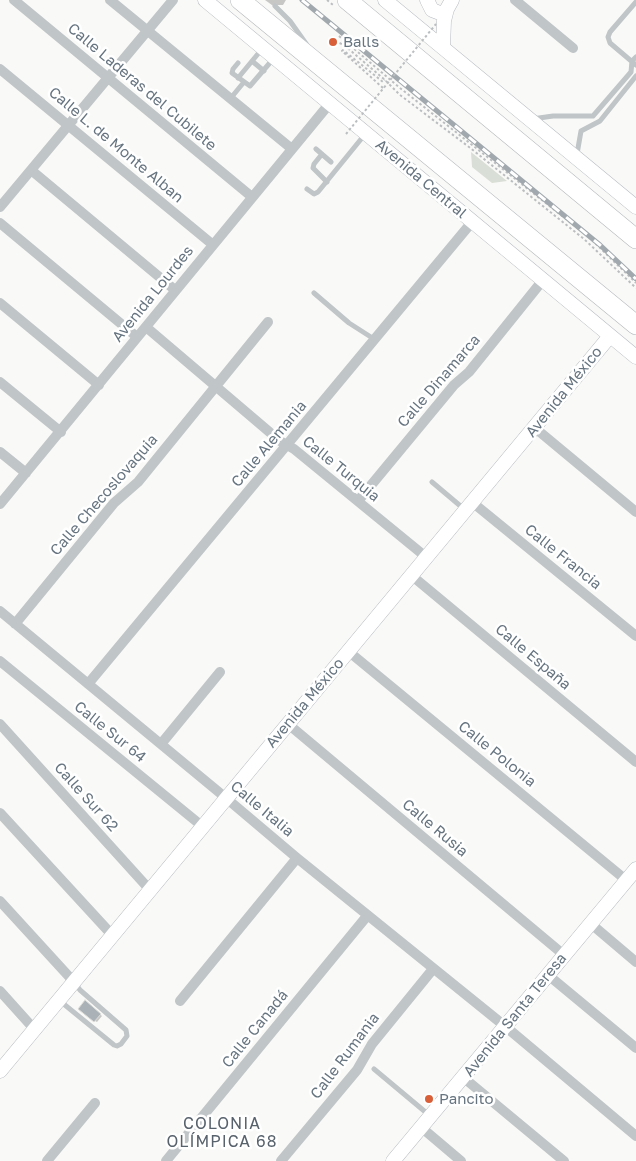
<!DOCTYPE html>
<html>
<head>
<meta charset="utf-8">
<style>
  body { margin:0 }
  canvas { display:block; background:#f9f9f7 }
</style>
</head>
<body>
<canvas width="636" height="1161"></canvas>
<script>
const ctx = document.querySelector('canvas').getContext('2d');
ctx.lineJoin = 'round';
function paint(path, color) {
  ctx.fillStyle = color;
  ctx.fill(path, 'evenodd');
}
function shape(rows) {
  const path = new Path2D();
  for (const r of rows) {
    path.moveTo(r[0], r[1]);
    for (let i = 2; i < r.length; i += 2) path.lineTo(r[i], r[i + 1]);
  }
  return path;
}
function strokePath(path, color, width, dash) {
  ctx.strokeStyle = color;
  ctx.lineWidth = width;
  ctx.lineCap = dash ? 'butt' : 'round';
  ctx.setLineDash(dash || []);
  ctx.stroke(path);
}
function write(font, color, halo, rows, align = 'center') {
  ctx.font = font + ' "Golos Text",sans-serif';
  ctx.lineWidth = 5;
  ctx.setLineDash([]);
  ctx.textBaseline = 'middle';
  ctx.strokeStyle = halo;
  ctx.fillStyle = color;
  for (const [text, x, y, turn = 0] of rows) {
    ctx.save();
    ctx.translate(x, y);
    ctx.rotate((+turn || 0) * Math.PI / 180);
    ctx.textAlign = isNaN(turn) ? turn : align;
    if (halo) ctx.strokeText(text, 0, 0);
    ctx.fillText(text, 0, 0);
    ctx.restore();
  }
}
paint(shape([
  [471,152,507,181,492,183,472,167]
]), '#d9ded6');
paint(shape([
  [265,0,286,0,283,5,277,5,276,8],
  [87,1003,102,1016,97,1022,95,1021]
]), '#0003');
const building = shape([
  [85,1000,101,1014,94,1022,78,1009,85,1000]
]);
paint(building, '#aab2b7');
strokePath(building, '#dbdbd9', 1);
const secondary = shape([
  [205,0,636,357],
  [385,0,636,207],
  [427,0,432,10,445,15],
  [443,48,444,21,447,9,452,0],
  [0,1071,610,336],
  [393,1161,636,869]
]);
const highway = shape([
  [240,0,636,325],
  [347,0,636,239]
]);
strokePath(secondary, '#b5babf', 15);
strokePath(highway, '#b4b8bb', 20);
strokePath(shape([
  [327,0,333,5],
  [339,36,400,88,590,238,636,283],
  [335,41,344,45,385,80,400,95,469,147,584,239,636,288],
  [383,88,342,51,343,50,383,82,385,80]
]), '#bbbec0', 2, [2.5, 2.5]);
strokePath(shape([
  [636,2,610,32,608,37,610,43,636,65],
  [275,6,290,21,307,45],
  [252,61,264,71],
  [238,63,233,69,232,73,250,86,274,58],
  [238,78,262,49],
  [230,99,244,82],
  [532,119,553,116,593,116,631,72,632,61,636,57],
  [316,149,331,162],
  [322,154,314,164,313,168,327,182],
  [577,154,581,131,600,121,636,76],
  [307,189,314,194,318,192,366,133],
  [314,293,349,323,374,339],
  [432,482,464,509],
  [60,1001,114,1045,117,1046,121,1044,127,1036,126,1030,80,990,75,983],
  [374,1069,429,1115]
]), '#c0c5c8', 5);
strokePath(shape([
  [14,0,252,197],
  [110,0,292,149],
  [515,0,573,48],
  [0,69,212,244],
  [31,170,175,290],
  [0,207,173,0],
  [0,223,137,337],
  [0,303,99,385],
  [146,327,280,441,294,449,426,557],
  [0,382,61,432],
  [535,428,636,512],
  [0,452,26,473],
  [358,501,454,385,469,372,543,280],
  [472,502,636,636],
  [0,504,330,103],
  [411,575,636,762],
  [0,611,226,798,297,858,506,1027,636,1136],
  [15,624,114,503,138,482,268,322],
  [348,651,626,880],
  [0,661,202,826],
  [88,684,472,222],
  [0,724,150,890],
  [288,724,564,955],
  [161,744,220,672],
  [0,813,113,936],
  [0,901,74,982],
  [590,923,636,962],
  [548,975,636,1048],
  [0,991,35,1030],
  [180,1001,297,858],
  [464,1078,564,1161],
  [422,1128,461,1161],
  [47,1161,95,1103],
  [166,1161,367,916],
  [281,1161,357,1070,372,1044,433,969]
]), '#c0c5c8', 10);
strokePath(secondary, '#fff', 14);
strokePath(highway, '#fff', 19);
const rail = shape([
  [302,0,600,245,636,279]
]);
strokePath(rail, '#a2a9ae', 5);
strokePath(rail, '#fff', 3, [9]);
strokePath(shape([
  [346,134,436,24]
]), '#bbbec0', 2, [2.5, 2.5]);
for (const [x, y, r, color] of [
  [333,42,5,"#d85f38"],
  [429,1099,5,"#d85f38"]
]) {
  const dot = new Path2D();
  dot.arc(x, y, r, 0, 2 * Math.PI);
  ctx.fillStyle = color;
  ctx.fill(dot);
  strokePath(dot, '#fff', 2);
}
write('15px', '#667480', '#fff', [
  ["Balls",343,42],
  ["Pancito",439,1099]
], 'left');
write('15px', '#667480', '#fff', [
  ["Calle Laderas del Cubilete",142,87,40],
  ["Calle L. de Monte Alban",116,145,40],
  ["Avenida Central",421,179,40],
  ["Avenida Lourdes",153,294,-51],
  ["Calle Dinamarca",439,381,-49],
  ["Avenida México",564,392,-51],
  ["Calle Alemania",269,444,-50],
  ["Calle Turquia",341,469,39],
  ["Calle Checoslovaquia",104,495,-49],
  ["Calle Francia",563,557,39],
  ["Calle España",533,657,40],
  ["Avenida México",305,703,-50],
  ["Calle Sur 64",110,732,39],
  ["Calle Polonia",497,754,39],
  ["Calle Sur 62",86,797,48],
  ["Calle Italia",262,809,40],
  ["Calle Rusia",435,828,40],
  ["Avenida Santa Teresa",515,1015,-51],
  ["Calle Canadá",255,1029,-51],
  ["Calle Rumania",345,1056,-53]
]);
ctx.letterSpacing = '1px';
write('16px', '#58626c', '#fff', [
  ["COLONIA",222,1124],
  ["OLÍMPICA 68",222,1142]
]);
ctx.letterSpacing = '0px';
</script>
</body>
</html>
